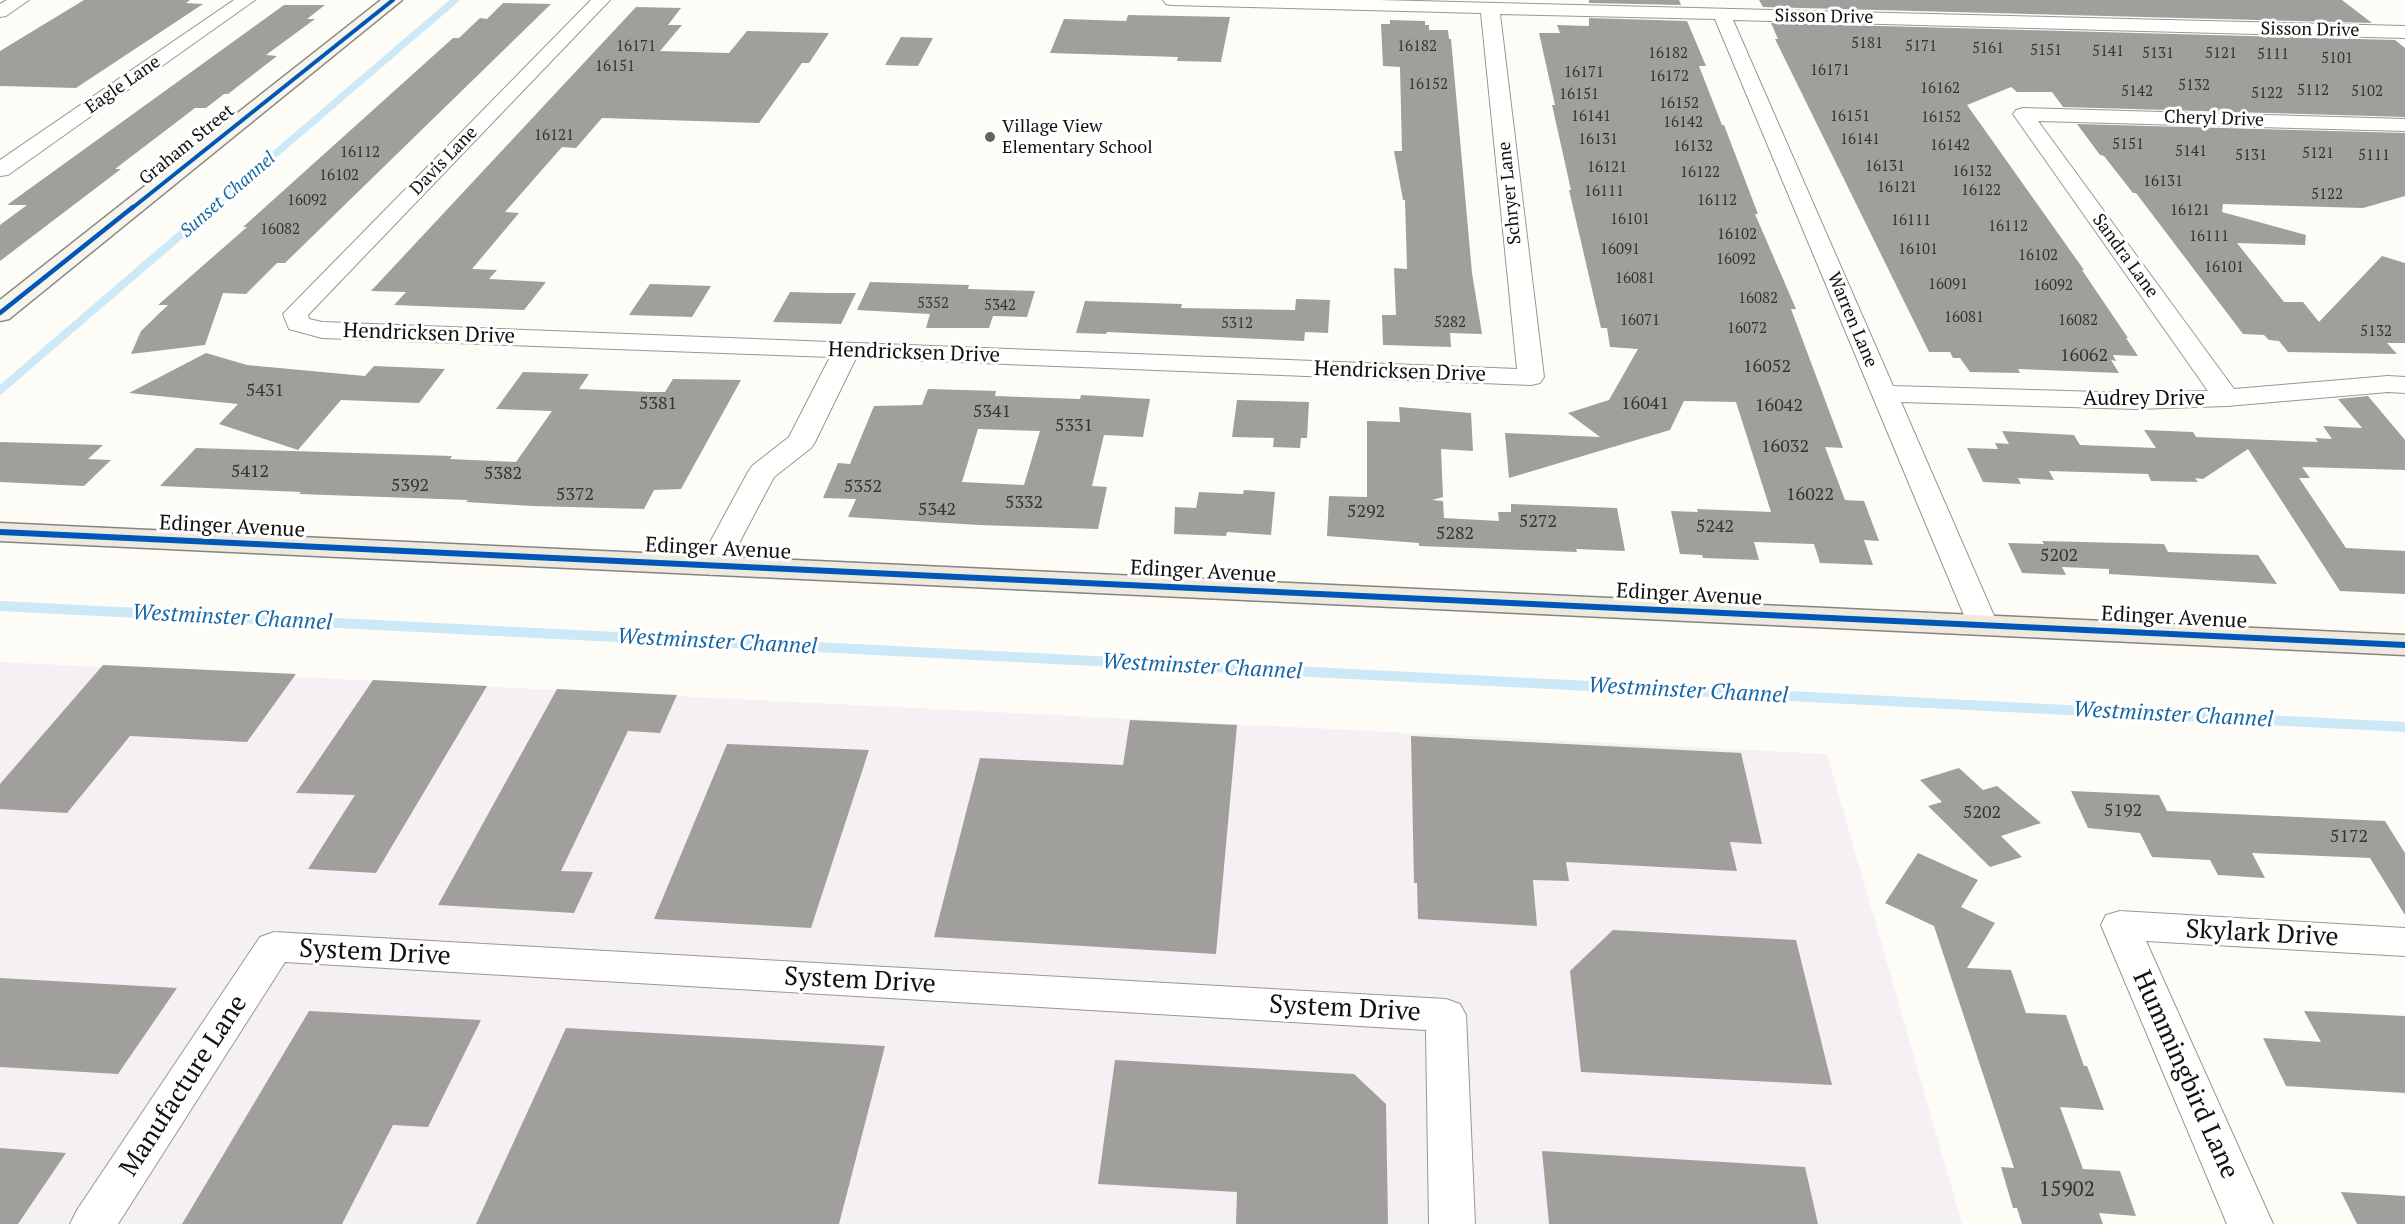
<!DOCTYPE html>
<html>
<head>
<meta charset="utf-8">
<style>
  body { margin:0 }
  canvas { display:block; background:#fdfcf7 }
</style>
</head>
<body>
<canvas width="2405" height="1224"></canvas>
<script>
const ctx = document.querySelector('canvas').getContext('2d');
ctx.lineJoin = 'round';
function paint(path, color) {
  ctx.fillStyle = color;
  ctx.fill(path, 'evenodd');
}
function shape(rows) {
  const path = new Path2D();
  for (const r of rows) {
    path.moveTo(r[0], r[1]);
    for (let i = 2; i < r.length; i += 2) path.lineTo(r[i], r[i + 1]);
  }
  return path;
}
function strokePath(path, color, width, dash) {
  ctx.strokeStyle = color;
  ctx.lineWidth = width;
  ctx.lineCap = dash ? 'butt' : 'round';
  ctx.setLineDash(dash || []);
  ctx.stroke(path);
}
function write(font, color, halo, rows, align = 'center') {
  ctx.font = font + ' "PT Serif",serif';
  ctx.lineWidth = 6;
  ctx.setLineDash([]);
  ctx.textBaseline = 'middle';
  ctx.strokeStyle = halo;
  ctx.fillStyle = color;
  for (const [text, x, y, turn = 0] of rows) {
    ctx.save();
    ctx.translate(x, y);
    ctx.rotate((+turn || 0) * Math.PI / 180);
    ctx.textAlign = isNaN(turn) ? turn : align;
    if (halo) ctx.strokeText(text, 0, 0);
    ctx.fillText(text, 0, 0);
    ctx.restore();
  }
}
paint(shape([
  [0,662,1827,754,1962,1224,0,1224]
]), '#f5f0f3');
strokePath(shape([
  [211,209,455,0]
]), '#cde8f7', 7);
strokePath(shape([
  [0,390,213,207]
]), '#cde8f7', 8);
strokePath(shape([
  [0,606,2405,727]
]), '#cde8f7', 10);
paint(shape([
  [84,0,190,0,186,3,203,4,76,88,0,86,0,51],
  [1589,0,1679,0,1681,5,1589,3],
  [1759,0,2342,0,2372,23,1763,7],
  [503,3,551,4,285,263,277,263,246,294,223,293,205,345,131,354,141,331,168,305,158,305,247,227,243,227,453,38,459,38,480,18,487,19],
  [284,5,325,5,307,19,315,19,266,55,277,56,228,94,224,94,206,108,195,108,115,169,121,169,0,261,0,225,27,205,7,205],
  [636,7,681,8,668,25,682,25,660,51,729,53,747,31,829,33,809,63,802,63,759,123,602,118,576,148,562,147,505,212,519,213,472,269,497,270,489,279,546,282,524,310,394,305,406,292,371,291],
  [1128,15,1230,17,1221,62,1177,61,1178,57,1050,53,1064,19,1126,21],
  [1589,18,1687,21,1706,66,1699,66,1722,125,1724,125,1758,214,1755,214,1796,309,1791,309,1843,448,1825,447,1845,500,1864,501,1879,541,1864,540,1873,565,1820,563,1814,544,1754,542,1759,560,1703,558,1702,555,1680,554,1671,511,1698,512,1697,509,1771,512,1736,402,1684,401,1670,430,1509,478,1505,433,1600,437,1568,413,1609,400,1638,349,1610,347,1607,328,1601,328,1569,190,1571,190,1552,105,1555,105,1539,33,1560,33,1557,25,1589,26],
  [1390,20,1425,21,1425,25,1429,25,1429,30,1448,30,1449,39,1451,39,1472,273,1482,334,1450,333,1451,347,1383,345,1382,315,1396,315,1394,268,1407,269,1405,200,1403,200,1394,151,1402,151,1400,67,1383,66,1381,24,1390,24],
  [1771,23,2395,40,2405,48,2405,117,2063,107,2052,92,2017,92,2011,87,1967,105,2084,270,2082,270,2128,338,2126,338,2138,356,2113,355,2116,361,2111,360,2119,373,2018,369,2020,373,1970,372,1960,358,1953,358,1950,352,1929,352,1775,39,1778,39],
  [901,37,933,38,918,66,885,65],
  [2077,124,2405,133,2405,196,2363,208,2223,204,2222,212,2306,235,2305,245,2237,243,2284,302,2303,302,2319,322,2382,256,2405,263,2405,343,2387,343,2397,354,2288,352,2279,341,2269,340,2264,335,2243,334,2136,193,2133,193,2104,156,2100,155],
  [870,282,969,285,968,289,1035,291,1027,317,993,316,989,328,926,328,930,314,857,310],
  [650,284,711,286,692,317,629,315],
  [790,292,827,293,856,293,841,324,773,322],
  [1296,299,1330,300,1328,333,1305,332,1304,341,1107,332,1106,334,1076,333,1085,301,1182,304,1181,308,1295,310],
  [206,353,247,365,365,376,374,366,445,369,419,403,341,400,298,450,219,424,238,404,129,393],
  [523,372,589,374,579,389,650,392,665,392,673,379,741,380,681,489,654,490,644,509,533,506,466,502,468,500,299,494,301,492,160,486,196,448,452,456,450,459,516,462,552,411,496,409],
  [928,389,996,391,995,396,1080,399,1081,395,1150,399,1143,437,1104,435,1092,486,1107,487,1098,529,979,525,848,517,856,499,823,498,838,463,850,464,874,406,922,405],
  [978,429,1040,431,1024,485,962,482],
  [2368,396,2405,440,2405,470,2302,467,2310,478,2299,478,2346,548,2405,551,2405,594,2340,591,2248,449,2203,479,2195,478,2198,482,2151,481,2148,474,2049,471,2054,480,2018,478,2021,484,1983,482,1967,448,1998,449,1995,443,2009,444,2002,431,2074,435,2080,445,2156,448,2144,430,2193,432,2196,437,2318,442,2315,438,2332,439,2323,426,2362,428,2338,399],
  [1237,400,1309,402,1307,438,1301,438,1300,448,1273,447,1274,438,1232,437],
  [1399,407,1471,413,1473,451,1441,449,1443,497,1432,500,1443,501,1444,518,1499,521,1498,512,1511,512,1511,504,1617,508,1625,551,1576,549,1577,552,1419,546,1419,543,1327,536,1329,496,1367,497,1367,421,1400,422],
  [0,442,103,445,88,459,111,460,84,486,0,482],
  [1244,490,1275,492,1271,535,1227,532,1226,536,1174,534,1175,507,1196,508,1199,492,1243,494],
  [2042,541,2164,544,2168,552,2258,555,2277,584,2109,574,2109,569,2062,567,2066,575,2022,573,2008,543,2044,544],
  [103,665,296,674,247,742,130,736,67,813,0,809,0,784],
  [373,680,487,686,376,873,308,869,355,795,296,793],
  [557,689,677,695,660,733,628,731,561,871,593,872,574,913,438,905],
  [1130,720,1237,725,1216,954,934,937,980,758,1123,765],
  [1411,736,1741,753,1762,844,1730,842,1737,871,1566,862,1569,881,1533,880,1537,926,1418,919,1417,883,1414,883],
  [727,744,869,750,811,928,654,919],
  [1959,768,1983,790,1997,786,2041,823,2001,836,2022,857,1990,867,1928,806,1942,802,1920,780],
  [2071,791,2159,795,2167,811,2385,821,2405,853,2405,915,2370,858,2252,853,2265,878,2218,875,2210,860,2152,857,2140,833,2088,828],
  [1918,853,1978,880,1961,907,1995,923,1967,968,2011,970,2026,1013,2066,1015,2084,1066,2087,1066,2104,1110,2060,1107,2083,1169,2120,1171,2136,1216,2099,1213,2103,1224,2022,1224,2017,1208,2013,1208,2001,1167,2014,1168,1934,926,1885,903],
  [1613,930,1796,940,1832,1085,1581,1072,1570,971],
  [0,978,177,988,118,1074,0,1067],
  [309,1011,481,1020,428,1127,393,1125,342,1224,182,1224],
  [2304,1011,2405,1016,2405,1093,2286,1086,2263,1038,2321,1042],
  [566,1028,885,1046,839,1224,476,1224],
  [1115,1060,1354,1074,1386,1104,1388,1224,1236,1224,1237,1192,1098,1184],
  [0,1148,66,1153,18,1224,0,1224],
  [1542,1151,1805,1167,1818,1224,1549,1224],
  [2341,1192,2405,1196,2405,1224,2357,1224]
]), '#a19f9c');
const street = shape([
  [7,0,29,0,6,16,0,17,0,4,7,0],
  [234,0,255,0,8,175,0,176,0,160,234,0],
  [591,0,610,0,308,315,309,319,322,322,1517,369,1481,13,1172,5,1166,4,1163,0,1378,0,2405,26,2405,38,1733,20,1893,386,2136,393,2208,391,2013,114,2016,110,2023,108,2405,119,2405,131,2038,121,2234,389,2388,376,2405,377,2405,393,2388,392,2227,406,2136,409,1901,402,1998,625,1993,632,1982,635,1971,632,1715,19,1500,14,1544,377,1540,383,1531,385,856,358,815,442,811,448,774,477,727,566,723,572,712,575,701,572,697,566,748,472,752,466,789,437,830,357,322,338,289,329,283,314,591,0],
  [2120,911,2405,928,2405,956,2146,941,2273,1224,2227,1224,2101,925,2106,915,2120,911],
  [274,932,1446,999,1460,1004,1466,1015,1475,1224,1429,1224,1426,1030,285,962,118,1224,70,1224,77,1210,260,937,274,932]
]);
const secondary = shape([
  [381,0,402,0,9,319,0,321,0,300,381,0]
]);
const primary = shape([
  [0,523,2405,635,2405,655,0,541,0,523]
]);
strokePath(street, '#979795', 2);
strokePath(secondary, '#8e8d8b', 3);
strokePath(primary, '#858482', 3);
paint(street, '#fffffe');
paint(secondary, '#f6f4eb');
paint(primary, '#ede9dc');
strokePath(shape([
  [131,209,393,0]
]), '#0057b8', 4);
strokePath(shape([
  [0,313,133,207]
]), '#0057b8', 4.5);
strokePath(shape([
  [0,532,2405,645]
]), '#0057b8', 6);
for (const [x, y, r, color] of [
  [990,137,6,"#646362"]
]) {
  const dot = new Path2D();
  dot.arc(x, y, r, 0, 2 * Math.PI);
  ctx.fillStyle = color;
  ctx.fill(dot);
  strokePath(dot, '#fff', 2);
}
write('15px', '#353434', null, [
  ["5181",1867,44],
  ["16171",636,47],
  ["16182",1417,47],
  ["5171",1921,47],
  ["5161",1988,49],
  ["5151",2046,51],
  ["5141",2108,52],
  ["16182",1668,54],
  ["5131",2158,54],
  ["5121",2221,54],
  ["5111",2273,55],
  ["5101",2337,59],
  ["16151",615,67],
  ["16171",1830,71],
  ["16171",1584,73],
  ["16172",1669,77],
  ["16152",1428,85],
  ["5132",2194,86],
  ["16162",1940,89],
  ["5112",2313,91],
  ["5142",2137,92],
  ["5102",2367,92],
  ["5122",2267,94],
  ["16151",1579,95],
  ["16152",1679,104],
  ["16141",1591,117],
  ["16151",1850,117],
  ["16152",1941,118],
  ["16142",1683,123],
  ["16121",554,136],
  ["16131",1598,140],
  ["16141",1860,140],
  ["5151",2128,145],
  ["16142",1950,146],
  ["16132",1693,147],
  ["5141",2191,152],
  ["16112",360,153],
  ["5121",2318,154],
  ["5131",2251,156],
  ["5111",2374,156],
  ["16131",1885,167],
  ["16121",1607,168],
  ["16132",1972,172],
  ["16122",1700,173],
  ["16102",339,176],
  ["16131",2163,182],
  ["16121",1897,188],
  ["16122",1981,191],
  ["16111",1604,192],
  ["5122",2327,195],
  ["16092",307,201],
  ["16112",1717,201],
  ["16121",2190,211],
  ["16101",1630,220],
  ["16111",1911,221],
  ["16112",2008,227],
  ["16082",280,230],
  ["16102",1737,235],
  ["16111",2209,237],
  ["16091",1620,250],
  ["16101",1918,250],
  ["16102",2038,256],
  ["16092",1736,260],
  ["16101",2224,268],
  ["16081",1635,279],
  ["16091",1948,285],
  ["16092",2053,286],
  ["16082",1758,299],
  ["5352",933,304],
  ["5342",1000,306],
  ["16081",1964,318],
  ["16071",1640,321],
  ["16082",2078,321],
  ["5282",1450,323],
  ["5312",1237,324],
  ["16072",1747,329],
  ["5132",2376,332]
]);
write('18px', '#111', '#fff', [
  ["Sisson Drive",1824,17,1],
  ["Sisson Drive",2310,30,1],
  ["Eagle Lane",123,85,-35],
  ["Cheryl Drive",2214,119,2],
  ["Graham Street",187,145,-39],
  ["Davis Lane",444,161,-46],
  ["Schryer Lane",1510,193,-96],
  ["Sandra Lane",2125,256,54],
  ["Warren Lane",1852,320,67]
]);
write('18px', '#111', '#fff', [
  ["Village View",1002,127],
  ["Elementary School",1002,148]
], 'left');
write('italic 18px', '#1768a6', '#fff', [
  ["Sunset Channel",228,195,-41]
]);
write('18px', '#353434', null, [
  ["16062",2084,356],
  ["16052",1767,367],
  ["5431",265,391],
  ["5381",658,404],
  ["16041",1645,404],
  ["16042",1779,406],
  ["5341",992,412],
  ["5331",1074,426],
  ["16032",1785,447],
  ["5412",250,472],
  ["5382",503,474],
  ["5392",410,486],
  ["5352",863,487],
  ["5372",575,495],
  ["16022",1810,495],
  ["5332",1024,503],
  ["5342",937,510],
  ["5292",1366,512],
  ["5272",1538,522],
  ["5242",1715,527],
  ["5282",1455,534],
  ["5202",2059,556],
  ["5192",2123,811],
  ["5202",1982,813],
  ["5172",2349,837]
]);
write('21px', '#111', '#fff', [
  ["Hendricksen Drive",429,334,2],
  ["Hendricksen Drive",914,353,2],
  ["Hendricksen Drive",1400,372,2],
  ["Audrey Drive",2144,399],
  ["Edinger Avenue",232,527,3],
  ["Edinger Avenue",718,549,3],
  ["Edinger Avenue",1203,572,3],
  ["Edinger Avenue",1689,595,3],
  ["Edinger Avenue",2174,618,3]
]);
write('21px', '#353434', null, [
  ["15902",2067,1190]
]);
write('italic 22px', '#1768a6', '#fff', [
  ["Westminster Channel",232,618,3],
  ["Westminster Channel",717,642,3],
  ["Westminster Channel",1202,667,3],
  ["Westminster Channel",1688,691,3],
  ["Westminster Channel",2173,715,3]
]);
write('26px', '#111', '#fff', [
  ["Skylark Drive",2262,934,3],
  ["System Drive",375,953,3],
  ["System Drive",860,981,3],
  ["System Drive",1345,1009,3],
  ["Hummingbird Lane",2185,1075,66],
  ["Manufacture Lane",184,1086,-57]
]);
</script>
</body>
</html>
